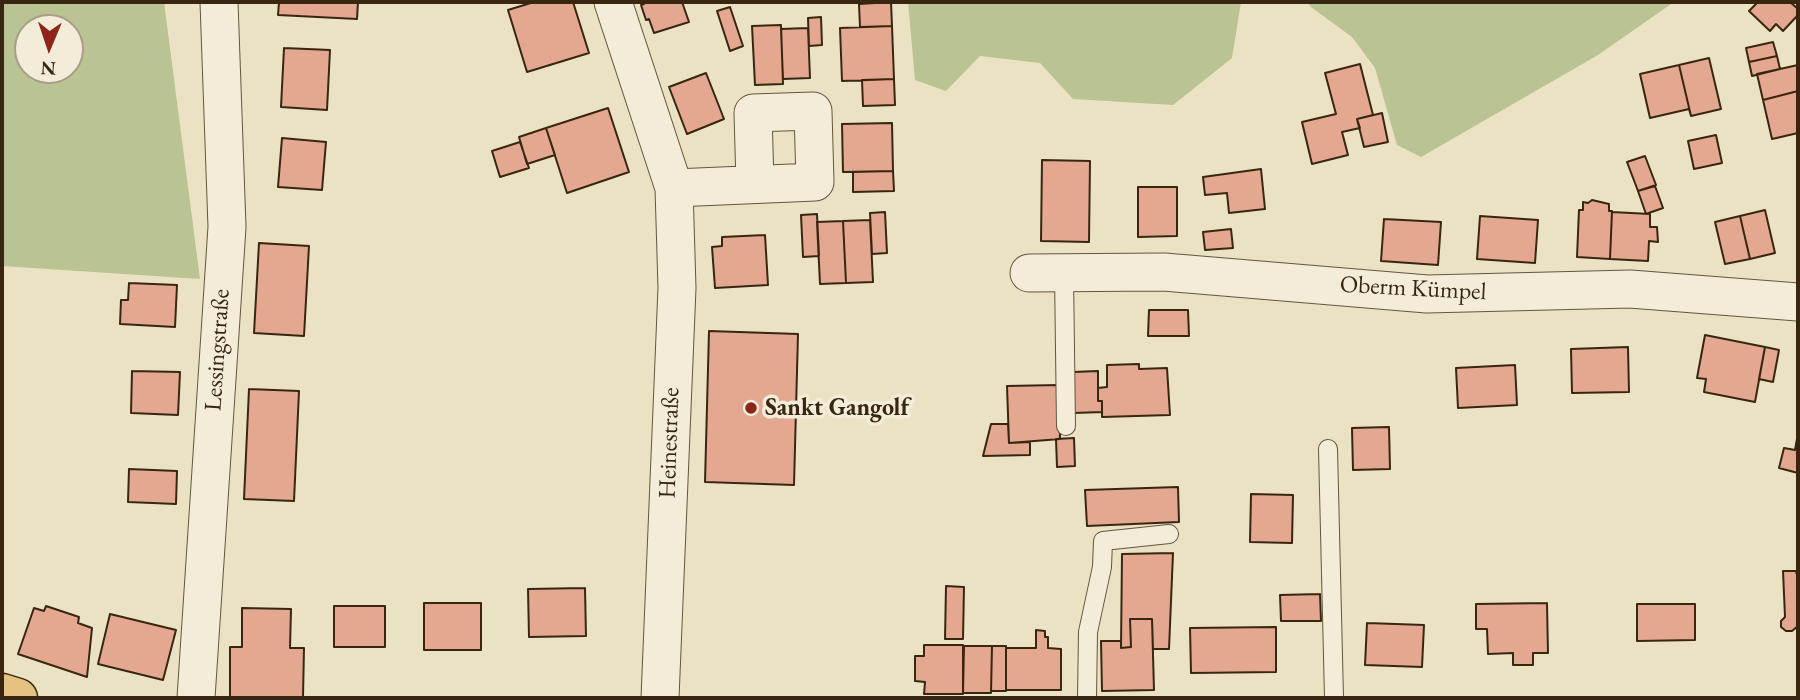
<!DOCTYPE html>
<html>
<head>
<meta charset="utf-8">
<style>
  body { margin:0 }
  #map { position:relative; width:1800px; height:700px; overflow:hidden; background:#ebe2c4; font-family:"EB Garamond",serif }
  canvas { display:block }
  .frame { position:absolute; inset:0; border:4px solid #382611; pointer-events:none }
  .north { position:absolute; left:14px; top:14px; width:70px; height:70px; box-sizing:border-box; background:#f2ecd9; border:2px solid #a89d89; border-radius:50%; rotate:182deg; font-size:19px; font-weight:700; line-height:28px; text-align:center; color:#382611 }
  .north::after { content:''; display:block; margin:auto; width:24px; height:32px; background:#8f2418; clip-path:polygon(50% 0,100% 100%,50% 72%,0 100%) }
</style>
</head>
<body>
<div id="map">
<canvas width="1800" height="700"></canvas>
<div class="frame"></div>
<div class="north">N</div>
</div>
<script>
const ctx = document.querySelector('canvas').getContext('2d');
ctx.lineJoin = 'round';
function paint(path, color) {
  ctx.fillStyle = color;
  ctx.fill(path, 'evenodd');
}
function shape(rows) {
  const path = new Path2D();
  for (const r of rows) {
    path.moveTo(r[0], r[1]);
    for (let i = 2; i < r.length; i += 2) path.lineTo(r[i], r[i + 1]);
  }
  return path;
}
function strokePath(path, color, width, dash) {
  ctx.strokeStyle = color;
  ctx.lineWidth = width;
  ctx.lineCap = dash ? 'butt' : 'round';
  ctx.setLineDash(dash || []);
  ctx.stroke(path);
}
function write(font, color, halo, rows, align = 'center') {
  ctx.font = font + ' "EB Garamond",serif';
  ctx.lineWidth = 7;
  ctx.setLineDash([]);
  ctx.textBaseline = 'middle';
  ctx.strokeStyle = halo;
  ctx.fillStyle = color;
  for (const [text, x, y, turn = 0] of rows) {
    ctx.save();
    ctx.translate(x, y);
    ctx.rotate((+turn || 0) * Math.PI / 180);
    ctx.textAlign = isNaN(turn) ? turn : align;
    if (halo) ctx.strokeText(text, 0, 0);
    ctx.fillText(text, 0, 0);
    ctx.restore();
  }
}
paint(shape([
  [2,2,164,2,200,279,2,266],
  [28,28,70,28,70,70,28,70],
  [908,2,1241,2,1232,58,1173,105,1073,99,1040,63,980,56,946,91,915,80],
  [1307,2,1674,2,1598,55,1421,157,1397,145,1375,68,1352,37,1311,7]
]), '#bac392');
const building = shape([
  [279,2,358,2,357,19,278,15,279,2],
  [534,2,573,2,589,53,527,72,508,10,534,2],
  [643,2,682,2,689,22,654,33,649,19,646,20,641,5,644,4,643,2],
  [891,2,892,26,860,27,859,4,891,2],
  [1753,2,1790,2,1798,9,1798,15,1783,31,1776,24,1770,31,1749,11,1756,4,1753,2],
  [730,7,743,46,730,51,717,11,730,7],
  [821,17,822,45,809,46,808,18,821,17],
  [781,25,783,84,755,85,752,26,781,25],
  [892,26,894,79,842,81,840,28,892,26],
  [808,28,810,78,783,79,781,29,808,28],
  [1773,42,1777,56,1749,62,1746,48,1773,42],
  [284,48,330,50,327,110,281,107,284,48],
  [1777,56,1780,69,1752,76,1749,62,1777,56],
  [1709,58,1721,109,1691,116,1679,65,1709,58],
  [1360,64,1373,115,1357,119,1360,128,1342,132,1348,155,1312,164,1302,122,1336,114,1325,73,1360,64],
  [1679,65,1691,116,1689,109,1650,118,1640,74,1679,65],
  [1798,65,1798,91,1763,100,1757,74,1798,65],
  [706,73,724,119,687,134,669,87,706,73],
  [894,79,895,105,863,106,862,80,894,79],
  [1798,91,1798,133,1772,139,1763,100,1798,91],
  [608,108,629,172,567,193,546,128,608,108],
  [1382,113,1388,142,1364,147,1357,119,1382,113],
  [892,123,893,171,843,172,842,124,892,123],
  [546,128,555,155,527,164,519,137,546,128],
  [1716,135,1722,163,1694,169,1688,141,1716,135],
  [282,138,326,142,322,190,278,187,282,138],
  [520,142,529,168,500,177,492,151,520,142],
  [1645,156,1656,185,1638,191,1627,162,1645,156],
  [1042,160,1090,161,1089,242,1041,241,1042,160],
  [1261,169,1265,209,1229,213,1227,193,1205,195,1203,177,1261,169],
  [893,171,894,191,853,192,853,172,893,171],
  [1655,186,1663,208,1646,214,1638,191,1655,186],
  [1138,187,1177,187,1177,236,1138,237,1138,187],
  [1592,200,1609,204,1609,211,1612,211,1610,259,1577,257,1579,210,1583,210,1583,202,1588,203,1592,200],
  [1765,210,1775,253,1750,259,1740,216,1765,210],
  [885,212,887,253,872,254,870,213,885,212],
  [1612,212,1650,214,1650,227,1657,227,1658,242,1649,241,1648,261,1610,259,1612,212],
  [817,214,819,256,803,257,801,215,817,214],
  [1480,216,1538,220,1535,263,1477,259,1480,216],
  [1740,216,1750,259,1725,264,1715,222,1740,216],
  [1384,219,1441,222,1438,265,1381,261,1384,219],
  [870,220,873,282,846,283,843,221,870,220],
  [843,221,846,283,820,284,817,222,843,221],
  [1231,229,1233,248,1205,250,1203,232,1231,229],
  [765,235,768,285,715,288,712,247,722,246,722,237,765,235],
  [259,243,309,246,304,336,254,333,259,243],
  [129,283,177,285,175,327,120,324,121,300,128,300,129,283],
  [1149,310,1188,310,1189,336,1148,336,1149,310],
  [709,331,798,334,794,485,705,482,709,331],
  [1705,335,1765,347,1755,402,1704,392,1706,379,1697,378,1705,335],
  [1628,347,1629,392,1572,393,1571,349,1628,347],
  [1765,347,1779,350,1773,382,1759,379,1765,347],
  [1139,364,1139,369,1167,368,1170,415,1102,417,1102,401,1098,401,1098,388,1107,387,1107,365,1139,364],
  [1515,365,1517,405,1458,408,1456,368,1515,365],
  [132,371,180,372,178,415,131,413,132,371],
  [1098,371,1098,401,1102,401,1102,412,1074,413,1073,372,1098,371],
  [1059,385,1060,439,1009,443,1007,386,1059,385],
  [249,389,299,391,294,501,244,499,249,389],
  [991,424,1008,424,1009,443,1030,442,1030,455,983,456,991,424],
  [1389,427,1390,469,1353,470,1352,428,1389,427],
  [1798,433,1798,473,1779,468,1784,448,1795,450,1798,433],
  [1074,438,1075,466,1057,467,1056,439,1074,438],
  [129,469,177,471,176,504,128,502,129,469],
  [1178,487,1179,522,1087,526,1085,490,1178,487],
  [1251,494,1293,495,1292,543,1250,542,1251,494],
  [1173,553,1169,649,1153,649,1152,619,1130,619,1131,647,1121,648,1122,554,1173,553],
  [1783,571,1796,571,1798,579,1798,626,1792,631,1786,631,1781,627,1781,621,1785,617,1783,571],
  [946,586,964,587,963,639,945,639,946,586],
  [585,588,586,636,529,637,528,589,585,588],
  [1320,594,1321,621,1281,621,1280,595,1320,594],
  [424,603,481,603,481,650,424,650,424,603],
  [1547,603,1548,653,1533,653,1533,665,1513,665,1513,653,1488,654,1487,629,1476,629,1476,604,1547,603],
  [1637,604,1695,604,1695,640,1637,641,1637,604],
  [46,606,79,617,78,623,92,628,87,677,18,654,34,608,44,611,46,606],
  [334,606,385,606,385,647,334,647,334,606],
  [242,608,291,609,290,648,304,648,303,697,230,697,230,647,242,647,242,608],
  [110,614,176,630,163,680,98,664,110,614],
  [1130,619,1152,619,1154,690,1102,691,1101,641,1121,641,1121,648,1131,647,1130,619],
  [1367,623,1424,625,1422,667,1365,665,1367,623],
  [1276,627,1276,672,1191,673,1190,628,1276,627],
  [1036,630,1045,631,1045,637,1048,637,1048,648,1061,649,1061,690,1006,690,1006,648,1036,648,1036,630],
  [924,645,963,645,963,694,924,694,925,682,915,681,915,656,924,656,924,645],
  [964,646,992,646,991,693,963,693,964,646],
  [992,646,1006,646,1006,691,991,691,992,646]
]);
paint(building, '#e4a890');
strokePath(building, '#382611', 2);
const service = shape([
  [1064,273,1066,426],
  [1328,449,1334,698],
  [1087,698,1088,632,1102,567,1103,541,1169,534]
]);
const minor = shape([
  [613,2,674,188,677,288,660,698],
  [674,188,815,182,813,111,753,113,755,184],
  [1029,273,1164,272,1427,294,1630,289,1798,302],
  [196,698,227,227,219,2]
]);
const primary = shape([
  [2,693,18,698]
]);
strokePath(service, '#65553e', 20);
strokePath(minor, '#65553e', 39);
strokePath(primary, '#382611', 41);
strokePath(service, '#f2ecd9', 18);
strokePath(minor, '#f2ecd9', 37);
strokePath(primary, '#e6c182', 38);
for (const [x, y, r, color] of [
  [751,408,7,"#8f2418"]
]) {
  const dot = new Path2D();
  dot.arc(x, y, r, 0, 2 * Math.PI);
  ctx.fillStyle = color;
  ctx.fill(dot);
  strokePath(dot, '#f2ecd9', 2.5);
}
write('24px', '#382611', '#f2ecd9', [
  ["Oberm Kümpel",1413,289,3],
  ["Lessingstraße",218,350,-86],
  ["Heinestraße",670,443,-88]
]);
write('bold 24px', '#382611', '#f2ecd9', [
  ["Sankt Gangolf",765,408]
], 'left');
</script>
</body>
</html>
